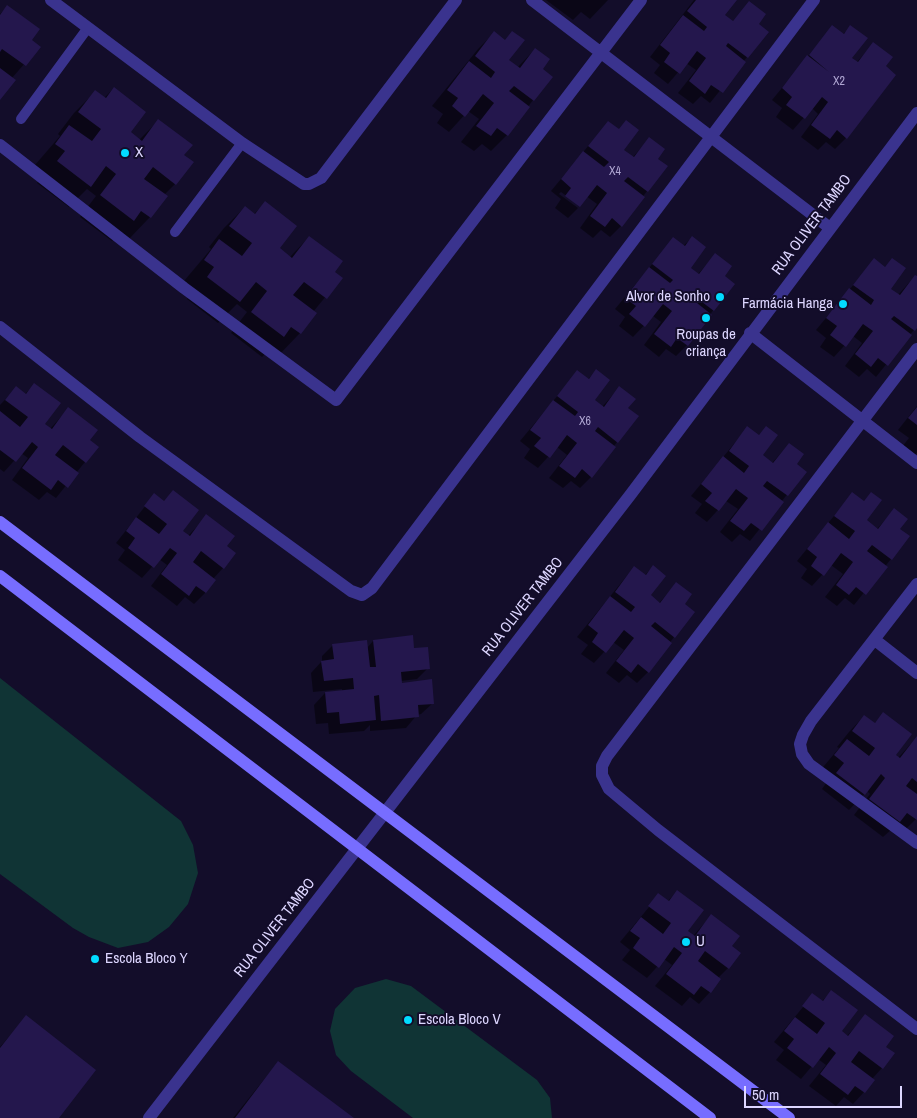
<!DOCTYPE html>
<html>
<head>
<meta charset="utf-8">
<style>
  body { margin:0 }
  #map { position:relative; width:917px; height:1118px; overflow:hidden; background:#130d2a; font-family:"Archivo Narrow",sans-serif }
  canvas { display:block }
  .scale { position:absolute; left:744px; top:1086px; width:158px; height:22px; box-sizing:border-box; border:2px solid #ddd6ff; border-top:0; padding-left:6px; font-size:15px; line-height:18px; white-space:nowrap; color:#ddd6ff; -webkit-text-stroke:4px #130d2a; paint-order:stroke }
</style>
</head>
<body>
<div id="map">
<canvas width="917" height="1118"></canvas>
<div class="scale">50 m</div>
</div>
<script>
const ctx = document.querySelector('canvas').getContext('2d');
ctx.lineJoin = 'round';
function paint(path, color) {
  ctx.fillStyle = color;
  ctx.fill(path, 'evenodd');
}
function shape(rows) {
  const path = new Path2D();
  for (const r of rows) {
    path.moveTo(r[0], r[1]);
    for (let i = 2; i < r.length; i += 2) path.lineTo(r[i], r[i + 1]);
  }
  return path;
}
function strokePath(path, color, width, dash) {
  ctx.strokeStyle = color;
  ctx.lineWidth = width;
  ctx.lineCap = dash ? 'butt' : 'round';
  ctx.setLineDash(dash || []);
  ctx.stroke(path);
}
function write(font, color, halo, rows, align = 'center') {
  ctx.font = font + ' "Archivo Narrow",sans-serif';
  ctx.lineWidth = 4;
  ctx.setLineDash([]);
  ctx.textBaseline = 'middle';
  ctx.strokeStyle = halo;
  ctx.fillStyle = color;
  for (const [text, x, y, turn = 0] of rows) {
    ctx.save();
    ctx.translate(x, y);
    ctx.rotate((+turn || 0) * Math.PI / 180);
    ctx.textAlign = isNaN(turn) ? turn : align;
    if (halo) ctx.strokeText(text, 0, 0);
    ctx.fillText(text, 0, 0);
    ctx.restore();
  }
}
paint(shape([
  [0,678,181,821,193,845,198,873,188,904,169,927,148,942,118,948,89,937,73,928,0,874],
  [386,979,411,986,537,1080,550,1098,552,1118,413,1118,351,1071,336,1055,330,1031,335,1009,355,988]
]), '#103435');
paint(shape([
  [546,0,608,0,590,19,581,12,573,20],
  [694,0,735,0,723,15,732,22,749,3,757,24,747,57,710,103,701,96,693,104,678,93,696,70,686,63,668,84,654,73,660,65,650,57],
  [7,7,30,40,39,47,12,78,0,98,0,14],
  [832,27,842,35,851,27,850,58,856,63,874,43,846,138,835,149,826,142,818,150,801,137,818,114,812,108,793,130,776,117,782,108,772,100],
  [494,33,507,60,517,68,535,49,541,69,533,100,507,135,491,151,482,144,474,151,461,142,479,119,468,111,449,132,437,123,443,114,432,106,478,49],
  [114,88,129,133,139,140,158,121,183,156,175,184,164,195,166,197,150,217,129,239,121,232,112,241,80,217,96,196,87,189,69,207,37,183,45,173,35,165,60,136,58,134,74,113,95,92,104,98],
  [608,122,622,150,632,158,650,138,656,159,647,191,621,226,610,237,601,230,593,238,580,228,597,204,586,196,579,205,561,192,559,194,578,208,568,218,555,208,561,199,551,191],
  [265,203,278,249,290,257,309,237,333,272,341,278,313,312,315,313,300,333,279,355,271,348,262,357,231,333,247,312,237,304,218,323,187,299,194,289,184,281,211,249,209,247,224,228,245,207,254,214],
  [692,238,690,268,698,274,715,255,723,276,733,284,687,345,676,356,666,349,659,357,644,345,661,322,653,316,633,337,619,326,625,317,615,309,673,239,683,246],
  [874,260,884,268,892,260,889,289,898,295,915,276,917,278,917,326,876,377,867,369,859,377,845,366,862,343,853,336,834,357,820,347,826,338,816,330],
  [578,371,588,379,597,371,593,400,602,407,619,388,627,409,617,442,591,477,580,488,571,481,563,488,549,478,567,455,557,447,538,468,524,458,530,449,520,441],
  [34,385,44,425,50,429,68,409,88,440,97,447,56,498,47,492,39,500,12,480,28,458,21,453,4,472,0,469,0,405,16,388,25,394],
  [917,406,917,453,914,456,902,447,909,438,898,430],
  [747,428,758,436,766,428,761,455,772,463,789,444,795,464,805,472,750,541,740,534,732,542,720,532,738,509,726,501,707,522,695,513,702,504,691,496],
  [173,492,181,531,188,536,207,516,226,547,223,568,213,579,215,580,205,593,194,604,185,597,177,606,151,586,167,565,159,559,142,578,118,560,125,550,116,543,154,495,163,502],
  [871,493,865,520,877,529,894,510,898,529,891,559,854,605,845,598,837,606,825,597,843,574,831,565,812,586,801,578,807,569,797,561,852,494,863,502],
  [634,567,645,575,653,567,649,596,659,603,676,584,683,604,674,637,648,672,637,683,627,675,619,683,606,673,624,650,613,642,594,663,581,654,588,645,577,637],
  [373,641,413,650,428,668,417,679,401,681,401,684,433,703,421,714,417,715,406,728,370,731,370,725,364,731,329,734,328,723,316,724,314,705,325,693,342,691,342,689,313,692,311,673,322,661,322,656,333,645,367,648],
  [883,714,895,755,898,758,917,737,917,818,900,835,892,829,883,837,854,815,870,794,867,791,849,810,822,789,829,779,819,772,839,748,837,747,849,732,864,716,874,724],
  [677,891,686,931,693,936,711,916,730,947,728,968,718,978,719,980,710,992,699,1004,690,997,682,1006,655,986,672,965,664,959,647,978,622,960,630,950,620,942,659,895,668,901],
  [831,992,840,1031,847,1036,865,1016,884,1047,882,1068,872,1079,873,1080,864,1092,853,1104,844,1097,836,1106,809,1086,826,1065,818,1059,801,1079,776,1060,784,1050,774,1042,813,995,822,1001],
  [26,1017,57,1118,0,1118,0,1047],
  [278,1062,352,1118,233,1118]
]), '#0007');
paint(shape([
  [696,0,737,0,725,15,733,21,749,1,766,14,759,24,769,32,748,58,728,43,726,46,746,62,723,93,711,85,705,94,689,81,706,58,697,51,680,74,664,62,670,53,660,45,683,15,704,31,707,27,687,11],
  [7,5,40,29,32,40,41,47,26,66,2,49,0,52,0,15],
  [832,25,844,34,850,25,868,38,852,58,858,62,873,42,893,57,886,66,896,75,847,139,837,130,830,139,811,125,828,102,822,97,805,119,786,105,792,97,782,88,807,55,829,72,809,55],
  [494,31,505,40,512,31,525,40,509,60,520,68,535,48,550,59,543,69,553,77,534,101,514,86,509,91,530,107,508,136,497,128,491,136,476,126,494,103,483,94,465,117,452,106,458,98,447,90,469,61,491,78,495,72,475,56],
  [0,68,16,80,0,100],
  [114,87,146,112,131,132,142,141,158,119,193,145,184,155,194,162,176,185,153,167,144,179,168,196,151,218,141,211,134,221,100,195,116,174,106,166,91,187,57,161,65,151,55,144,69,125,92,141,101,129,78,112,95,90,106,98],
  [626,120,639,130,624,150,634,157,649,137,665,149,658,159,668,166,648,192,628,177,624,181,645,197,622,227,612,218,605,227,590,216,607,193,597,185,580,207,565,196,571,188,561,179,583,151,604,167,609,162,588,146,608,121,619,129],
  [265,201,297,226,280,248,292,258,309,236,343,261,335,272,343,278,327,299,304,282,293,295,317,313,301,334,291,327,284,337,251,312,267,291,256,282,240,302,207,277,214,267,204,260,219,239,242,256,252,243,229,226,245,206,255,214],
  [692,236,706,247,691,268,699,274,715,253,732,266,725,276,735,284,714,311,694,296,692,299,712,315,688,346,677,338,671,347,654,334,672,311,663,304,645,327,629,314,636,306,625,298,649,267,670,283,673,280,652,264,673,237,685,246],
  [874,258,885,267,892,258,906,268,891,289,900,295,915,275,917,276,917,328,915,331,894,316,891,319,912,335,888,366,878,358,871,367,855,354,873,331,863,324,846,347,830,335,837,326,826,318,849,288,871,305,874,300,853,285],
  [596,369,610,380,595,400,604,407,619,386,636,399,628,408,639,416,618,443,598,427,595,431,616,447,592,478,582,469,575,478,559,466,577,443,567,435,550,458,534,446,541,438,530,430,553,400,575,416,578,412,557,396,577,370,589,379],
  [34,383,61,403,45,424,52,429,68,407,98,430,90,440,99,447,86,463,63,445,55,455,79,473,68,488,58,480,51,490,22,468,38,447,32,442,16,462,0,450,0,411,20,427,28,417,5,400,16,386,26,394],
  [917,407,917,425,908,418],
  [747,426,759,435,766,426,778,435,763,455,773,463,789,443,804,454,797,464,807,472,788,496,767,481,763,486,784,502,762,531,751,523,744,531,730,521,748,498,736,489,719,511,705,501,712,493,701,484,723,456,744,473,749,466,729,451],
  [173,490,199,510,183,531,190,536,206,514,235,536,227,546,236,553,224,569,201,551,193,562,216,580,206,593,196,586,189,596,161,574,177,553,170,548,154,568,128,548,135,538,126,531,136,517,159,534,167,524,144,506,154,493,164,501],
  [852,492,864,501,871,492,882,500,867,520,878,529,894,508,908,519,900,529,910,536,892,560,872,545,867,551,888,567,866,595,856,587,849,595,836,585,853,562,841,553,824,576,811,566,817,557,807,549,828,522,849,539,855,531,834,516],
  [653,565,666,576,651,595,660,603,676,582,692,594,685,604,695,612,675,638,655,622,651,626,672,643,649,673,638,664,631,673,616,661,634,638,624,630,606,653,592,642,598,633,588,625,610,596,631,612,635,607,615,592,634,566,646,575],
  [413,635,414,648,428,647,430,669,401,672,402,683,432,679,434,704,418,705,419,717,381,721,379,695,374,696,376,720,340,724,339,712,327,713,325,692,354,689,353,678,324,681,321,661,334,659,332,644,367,640,370,667,376,667,373,640],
  [883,712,912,734,896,755,900,758,917,736,917,782,912,778,906,786,917,794,917,820,907,813,900,822,869,799,885,778,881,774,865,795,836,773,844,763,834,755,847,739,869,756,875,748,852,731,864,715,875,723],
  [677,890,704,910,688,931,695,936,711,914,740,936,732,946,741,953,729,969,705,951,698,961,721,979,711,993,701,986,694,995,666,974,682,953,674,947,659,968,633,948,640,938,630,931,641,917,663,934,671,923,648,906,658,893,669,901],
  [831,990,858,1010,842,1031,848,1036,865,1014,894,1036,886,1047,895,1053,883,1069,859,1051,851,1062,875,1080,865,1093,855,1086,848,1095,820,1074,836,1053,829,1047,813,1068,787,1048,794,1039,784,1031,795,1017,817,1034,825,1023,802,1006,812,993,823,1001],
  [26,1015,96,1070,59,1118,0,1118,0,1048],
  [278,1061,354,1118,235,1118]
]), '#24174d');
strokePath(shape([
  [21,119,87,29],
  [175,232,242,143]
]), '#3a338e', 10);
strokePath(shape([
  [51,0,242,143,304,184,309,184,321,178,456,0],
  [532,0,830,228],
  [0,145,184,288,336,400,641,0],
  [0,327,140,437,351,591,362,595,372,588,814,0],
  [750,333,917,463],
  [917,349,607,756,602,766,602,775,609,789,658,830,917,1029],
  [917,584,811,721,803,735,800,744,802,754,809,764,917,843],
  [875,640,917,673],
  [149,1118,631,494,917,113]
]), '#3a338e', 12);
strokePath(shape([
  [0,522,789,1118],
  [0,576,710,1118]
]), '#776dff', 12);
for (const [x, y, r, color] of [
  [125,153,5,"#02dbff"],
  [720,297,5,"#02dbff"],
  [843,304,5,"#02dbff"],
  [706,318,5,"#02dbff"],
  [686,942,5,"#02dbff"],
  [95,959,5,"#02dbff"],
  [408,1020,5,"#02dbff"]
]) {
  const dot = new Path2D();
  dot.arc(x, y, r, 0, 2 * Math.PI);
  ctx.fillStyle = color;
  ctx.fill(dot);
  strokePath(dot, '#130d2a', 2);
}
write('12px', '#afa6d2', null, [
  ["X2",839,82],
  ["X4",615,172],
  ["X6",585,422]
]);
write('15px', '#ddd6ff', '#130d2a', [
  ["X",135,153],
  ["Alvor de Sonho",710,297,"right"],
  ["Farmácia Hanga",833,304,"right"],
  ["Roupas de",706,335,"center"],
  ["criança",706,352,"center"],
  ["U",696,942],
  ["Escola Bloco Y",105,959],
  ["Escola Bloco V",418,1020]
], 'left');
write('15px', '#ddd6ff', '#130d2a', [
  ["RUA OLIVER TAMBO",812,225,-53],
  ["RUA OLIVER TAMBO",523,607,-52],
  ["RUA OLIVER TAMBO",275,928,-52]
]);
</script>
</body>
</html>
